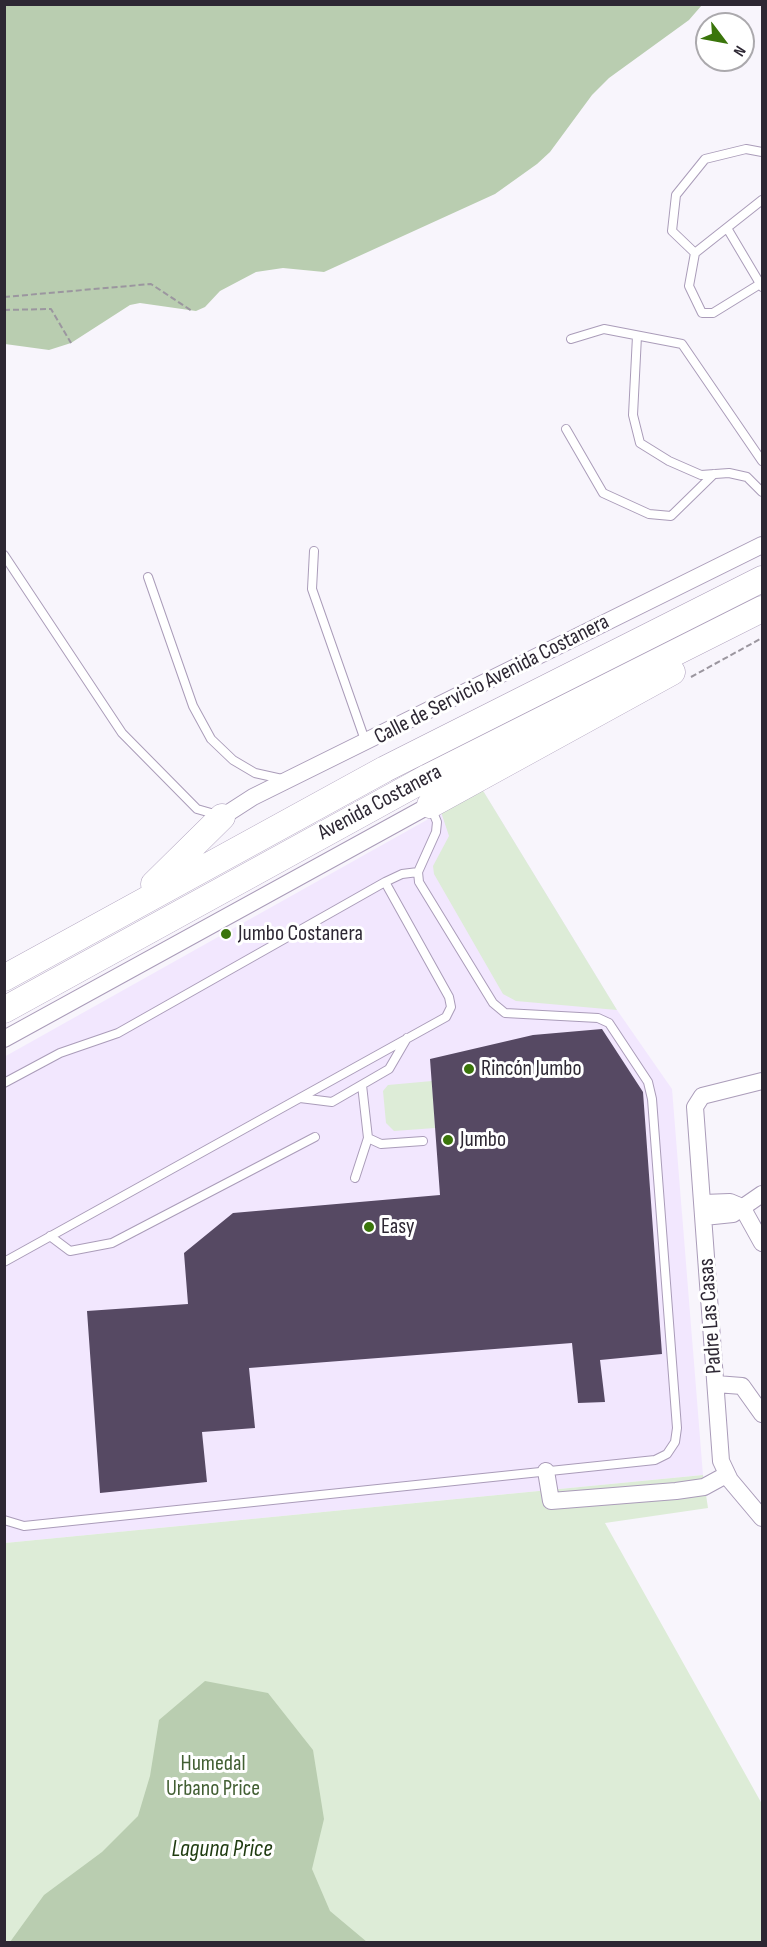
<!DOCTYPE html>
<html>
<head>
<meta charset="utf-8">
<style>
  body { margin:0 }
  #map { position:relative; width:767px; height:1947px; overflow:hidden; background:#f8f5fc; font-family:"Sofia Sans Condensed",sans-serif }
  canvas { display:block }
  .frame { position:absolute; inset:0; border:6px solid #2d2733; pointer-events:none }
  .north { position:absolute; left:695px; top:12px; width:60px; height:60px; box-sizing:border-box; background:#fff; border:2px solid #aba9ad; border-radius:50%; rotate:122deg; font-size:16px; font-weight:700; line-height:24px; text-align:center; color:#2d2733 }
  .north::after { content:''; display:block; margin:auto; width:21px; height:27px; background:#3a750b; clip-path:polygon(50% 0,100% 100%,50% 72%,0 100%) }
</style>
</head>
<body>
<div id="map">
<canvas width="767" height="1947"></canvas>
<div class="frame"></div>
<div class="north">N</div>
</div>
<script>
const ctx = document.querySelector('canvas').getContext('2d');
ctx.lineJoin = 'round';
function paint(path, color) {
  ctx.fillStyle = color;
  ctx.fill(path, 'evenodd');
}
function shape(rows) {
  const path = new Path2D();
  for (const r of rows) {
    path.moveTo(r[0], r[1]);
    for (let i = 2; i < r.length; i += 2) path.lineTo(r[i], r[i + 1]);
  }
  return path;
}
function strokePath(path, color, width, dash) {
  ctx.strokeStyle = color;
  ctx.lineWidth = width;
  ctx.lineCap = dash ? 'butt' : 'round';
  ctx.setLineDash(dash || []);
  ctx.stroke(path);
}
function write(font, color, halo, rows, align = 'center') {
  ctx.font = font + ' "Sofia Sans Condensed",sans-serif';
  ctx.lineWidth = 6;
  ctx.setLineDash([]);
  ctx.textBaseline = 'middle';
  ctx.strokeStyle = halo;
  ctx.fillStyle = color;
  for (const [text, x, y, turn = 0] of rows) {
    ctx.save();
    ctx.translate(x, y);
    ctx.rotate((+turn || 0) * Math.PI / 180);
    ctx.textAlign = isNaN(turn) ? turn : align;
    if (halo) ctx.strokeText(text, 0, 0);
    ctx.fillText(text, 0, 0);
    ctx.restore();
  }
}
paint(shape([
  [482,789,617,1010,672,1089,703,1475,5,1543,4,1057]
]), '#f2e7fe');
paint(shape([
  [482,789,617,1010,516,1001,503,994,434,874,433,866,449,836,441,812],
  [432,1081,435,1128,394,1131,386,1123,383,1091,388,1085],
  [703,1475,708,1508,605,1523,762,1804,762,1942,5,1942,5,1543]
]), '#ddecd7');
paint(shape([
  [5,4,702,4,702,5,689,20,609,78,592,95,550,152,537,164,495,194,324,272,283,268,256,272,220,291,205,307,196,311,140,303,130,305,71,343,49,350,5,344],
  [205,1681,268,1693,313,1750,324,1819,312,1869,330,1911,367,1942,10,1942,44,1895,102,1852,138,1816,150,1776,159,1720]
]), '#b9cdb0');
paint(shape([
  [602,1029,643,1092,662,1354,600,1360,605,1402,578,1403,572,1343,249,1368,255,1428,202,1432,207,1482,100,1493,87,1311,188,1304,184,1253,233,1213,440,1195,430,1059,533,1035]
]), '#564963');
const service = shape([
  [727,228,762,287],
  [695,253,672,231,676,195,705,159,746,149,762,152],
  [760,284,713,313,702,313,689,286,695,253,762,200],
  [637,336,633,415,640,443,669,461,701,475,729,473,747,477,762,492],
  [571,339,604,329,682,344,762,461],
  [566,429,603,493,649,514,671,516,714,474],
  [314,551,312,589,366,743],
  [4,555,122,733,197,809,218,815],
  [148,577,193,706,211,739,233,760,255,773,282,779],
  [4,1083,60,1053,118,1033,385,882,402,874,418,872],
  [300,1098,332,1102,389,1069,407,1038],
  [368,1138,381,1144,423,1141],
  [355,1178,368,1138,362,1085],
  [50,1236,70,1251,112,1243,315,1137],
  [4,1262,446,1017,451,1007,449,997,385,882],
  [4,1520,24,1526,655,1460,667,1454,675,1442,677,1428,652,1099,648,1082,609,1023,598,1018,505,1013,493,1003,419,882,418,872,436,832,437,822,431,807]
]);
const minor = shape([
  [222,817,253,797,762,545],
  [4,1039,430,805],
  [762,1081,702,1096,695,1107,721,1461,730,1480,762,1518],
  [703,1203,730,1202,742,1207],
  [742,1207,762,1243],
  [704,1217,733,1214,762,1194],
  [716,1384,742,1386,762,1414],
  [546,1471,551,1501,676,1491,704,1487,726,1475]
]);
const primary = shape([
  [430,805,672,672],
  [154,884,222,817],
  [4,978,385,769,762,579],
  [4,1010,428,777,762,609]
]);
strokePath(service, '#aa9cb9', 10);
strokePath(minor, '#aa9cb9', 18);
strokePath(primary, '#aa9cb9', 27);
strokePath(shape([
  [582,5,583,4],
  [4,297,151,284,192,311],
  [4,310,51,309,71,343],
  [691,677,762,638]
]), '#9b969f', 2, [6, 3]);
strokePath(service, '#fff', 8);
strokePath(minor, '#fff', 16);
strokePath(primary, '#fff', 26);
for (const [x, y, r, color] of [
  [226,934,6,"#3a750b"],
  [469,1069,6,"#3a750b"],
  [448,1140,6,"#3a750b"],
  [369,1227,6,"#3a750b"]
]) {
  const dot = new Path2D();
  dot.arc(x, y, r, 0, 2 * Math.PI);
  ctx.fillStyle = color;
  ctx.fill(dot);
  strokePath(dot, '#fff', 2);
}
write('22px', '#2d2733', '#fff', [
  ["Calle de Servicio Avenida Costanera",492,680,-27],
  ["Avenida Costanera",380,803,-28],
  ["Padre Las Casas",711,1316,-94]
]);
write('22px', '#2d2733', '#fff', [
  ["Jumbo Costanera",238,934],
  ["Rincón Jumbo",481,1069],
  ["Jumbo",460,1140],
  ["Easy",381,1227]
], 'left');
write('22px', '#425f33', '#fff', [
  ["Humedal",213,1764],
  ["Urbano Price",213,1789]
]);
write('italic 24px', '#203c11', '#fff', [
  ["Laguna Price",222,1850]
]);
</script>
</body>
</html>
